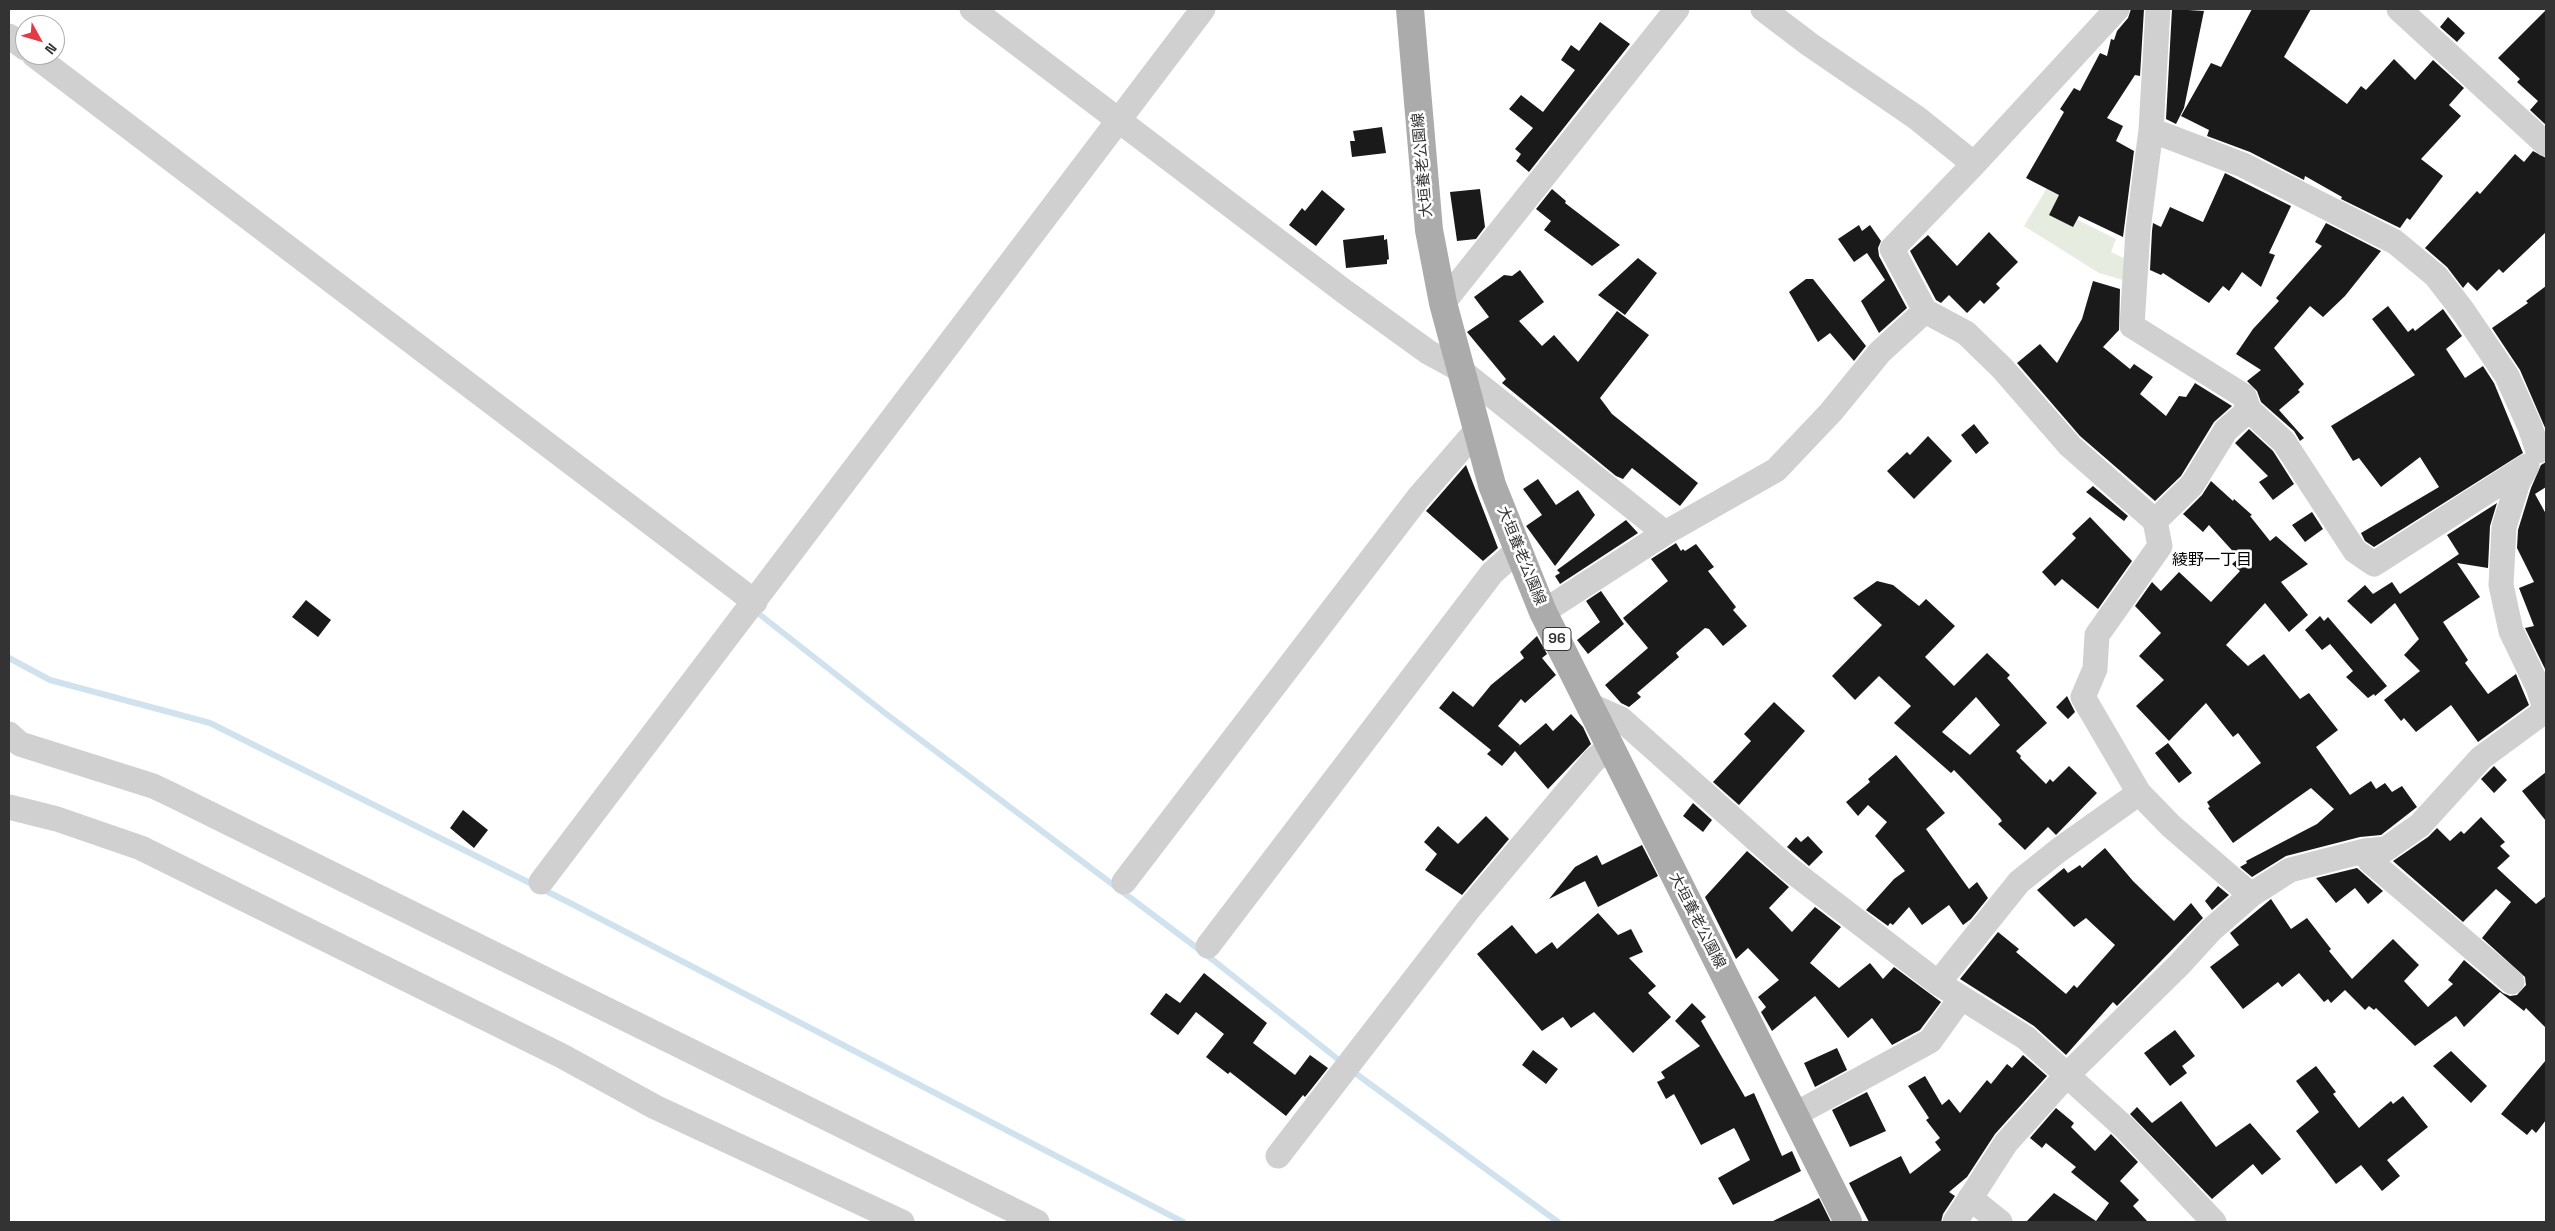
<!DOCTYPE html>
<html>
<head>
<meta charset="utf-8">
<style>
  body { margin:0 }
  #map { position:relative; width:2555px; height:1231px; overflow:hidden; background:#fff; font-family:"Space Grotesk",sans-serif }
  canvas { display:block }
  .frame { position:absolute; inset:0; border:10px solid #333; pointer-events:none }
  .north { position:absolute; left:15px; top:15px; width:50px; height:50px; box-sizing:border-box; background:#fff; border:1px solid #adadad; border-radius:50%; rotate:129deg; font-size:14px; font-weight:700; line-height:20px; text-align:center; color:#333 }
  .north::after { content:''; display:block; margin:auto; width:18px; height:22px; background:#e63946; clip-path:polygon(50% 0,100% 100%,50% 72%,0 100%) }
</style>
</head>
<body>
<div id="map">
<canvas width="2555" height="1231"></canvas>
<div class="frame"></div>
<div class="north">N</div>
</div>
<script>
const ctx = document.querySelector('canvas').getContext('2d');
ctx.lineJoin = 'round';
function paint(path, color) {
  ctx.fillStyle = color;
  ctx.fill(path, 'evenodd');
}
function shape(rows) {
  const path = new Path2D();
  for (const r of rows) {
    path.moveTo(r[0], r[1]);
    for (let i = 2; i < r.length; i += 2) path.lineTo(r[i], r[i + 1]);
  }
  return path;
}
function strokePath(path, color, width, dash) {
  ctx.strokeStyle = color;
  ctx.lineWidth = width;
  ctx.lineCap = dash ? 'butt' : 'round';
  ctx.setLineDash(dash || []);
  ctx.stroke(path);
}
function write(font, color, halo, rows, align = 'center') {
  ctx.font = font + ' "Space Grotesk","Noto Sans JP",sans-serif';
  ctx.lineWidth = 5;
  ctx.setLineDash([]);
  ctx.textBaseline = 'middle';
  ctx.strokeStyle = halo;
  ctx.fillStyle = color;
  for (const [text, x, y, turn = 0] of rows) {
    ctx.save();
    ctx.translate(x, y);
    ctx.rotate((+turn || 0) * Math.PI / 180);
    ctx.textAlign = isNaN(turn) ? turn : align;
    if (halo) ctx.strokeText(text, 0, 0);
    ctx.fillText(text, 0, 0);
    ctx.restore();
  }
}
paint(shape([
  [2050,183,2069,194,2060,211,2116,239,2111,252,2130,261,2130,282,2099,273,2024,226]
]), '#e6ecdf');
strokePath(shape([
  [754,610,885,713,1213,960,1344,1064],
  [9,658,50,680,210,723,572,904,1183,1222],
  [1351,1070,1558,1222]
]), '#cfe2ee', 6);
paint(shape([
  [2131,9,2144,9,2140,76,2135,75,2107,118,2123,126,2116,141,2134,151,2123,237,2079,216,2073,227,2049,215,2059,195,2026,178,2064,112,2060,109,2074,88,2080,91,2100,53,2107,56,2111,39,2114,40,2117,31,2128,18],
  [2172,9,2204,11,2184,108,2176,124,2166,119],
  [2252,9,2311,9,2284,57,2347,104,2361,86,2366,90,2394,59,2415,80,2433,60,2464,88,2449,105,2461,116,2421,159,2443,176,2410,220,2407,218,2400,228,2341,199,2342,197,2305,176,2304,180,2250,152,2207,136,2209,130,2181,116,2211,63,2221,67],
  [2546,10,2546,125,2530,110,2538,101,2517,82,2520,79,2498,58],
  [2448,17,2465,33,2457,42,2440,27],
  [1600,22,1630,44,1529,172,1516,161,1521,154,1515,149,1533,128,1509,109,1521,95,1543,112,1575,70,1561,60,1571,45,1579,51],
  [1382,127,1386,153,1352,157,1350,141,1355,141,1353,131],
  [2533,151,2546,158,2546,232,2503,273,2499,269,2477,291,2468,282,2463,288,2447,267,2425,248,2477,191,2480,194,2515,154,2524,162],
  [2225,173,2291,206,2269,253,2275,255,2261,287,2242,272,2229,291,2223,286,2209,303,2163,273,2161,275,2150,270,2152,231,2153,223,2161,227,2170,207,2203,222],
  [1480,189,1485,227,1476,239,1457,241,1450,192],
  [1552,189,1566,201,1565,203,1620,245,1592,266,1544,230,1551,221,1536,209],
  [1322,190,1345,209,1316,246,1289,225,1302,208,1305,211],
  [2326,223,2381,251,2345,296,2323,317,2310,306,2274,348,2304,384,2298,390,2300,392,2279,410,2304,438,2300,441,2294,431,2261,402,2257,391,2247,381,2261,370,2236,354,2253,329,2279,301,2276,298,2322,246,2315,242],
  [1859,225,1862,231,1870,225,1881,241,1878,248,1879,256,1907,308,1879,333,1861,301,1885,280,1867,253,1854,262,1838,239],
  [1989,232,2018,262,1996,284,2000,288,1984,304,1980,300,1967,313,1949,295,1941,303,1936,300,1910,251,1928,235,1957,266],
  [1384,235,1384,240,1387,239,1389,259,1387,260,1387,264,1346,268,1343,240],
  [1638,258,1657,273,1625,315,1598,295],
  [1520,270,1544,302,1519,321,1542,346,1554,335,1578,362,1617,311,1649,335,1600,398,1612,414,1698,483,1680,506,1632,468,1623,479,1616,476,1502,383,1506,379,1467,332,1489,317,1474,297,1504,275,1512,276],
  [1806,279,1813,279,1866,346,1854,361,1830,333,1818,342,1789,292],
  [2093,281,2120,289,2119,330,2103,347,2130,369,2134,364,2153,377,2140,394,2166,416,2179,396,2186,397,2195,383,2232,406,2214,422,2181,476,2155,501,2080,436,2017,363,2040,344,2057,363,2082,319],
  [2546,286,2546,430,2520,370,2492,328,2528,303,2526,301],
  [2388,306,2408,332,2413,328,2415,331,2443,309,2462,336,2446,349,2465,378,2483,366,2494,383,2523,453,2374,547,2365,541,2361,533,2439,487,2420,457,2381,487,2359,458,2353,461,2331,426,2415,375,2372,319],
  [1974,424,1989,443,1976,454,1961,435],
  [2249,429,2273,451,2294,484,2273,500,2259,482,2268,476,2235,443],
  [1928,436,1952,461,1914,499,1887,471,1907,452,1910,455],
  [2546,462,2546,487,2535,494,2546,514,2546,671,2525,628,2534,626,2519,588,2534,582,2517,548,2518,530,2531,488,2541,465],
  [1466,465,1498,548,1483,561,1426,511],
  [1538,479,1556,505,1578,490,1595,515,1555,566,1526,526,1542,515,1523,489],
  [2211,481,2233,501,2234,499,2252,515,2250,516,2270,541,2276,536,2308,564,2281,582,2308,615,2289,632,2265,603,2226,645,2248,666,2264,654,2300,699,2309,693,2338,730,2316,747,2350,795,2371,781,2376,789,2385,783,2392,792,2402,786,2417,807,2381,835,2360,837,2286,856,2252,877,2240,867,2247,863,2246,861,2317,824,2334,809,2311,788,2233,843,2208,808,2210,807,2207,802,2261,763,2238,733,2233,737,2206,703,2169,741,2136,706,2164,680,2139,656,2161,633,2135,606,2152,582,2161,591,2179,572,2211,602,2240,571,2232,564,2239,558,2209,525,2203,532,2183,514,2202,495],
  [2093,486,2128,516,2124,521,2086,492],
  [2497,503,2490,526,2488,568,2457,563,2480,597,2443,622,2468,660,2465,663,2488,694,2516,674,2529,705,2478,742,2451,705,2416,732,2404,718,2401,721,2384,700,2420,671,2404,655,2419,639,2395,603,2371,624,2347,601,2365,585,2373,594,2392,582,2400,594,2459,554,2447,535],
  [2312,512,2323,529,2305,542,2292,525],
  [2090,517,2132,561,2098,609,2062,579,2055,586,2042,572,2076,538,2072,534],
  [1626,520,1638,533,1560,584,1555,576,1560,573,1557,570],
  [1676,543,1681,551,1683,549,1685,551,1696,544,1714,567,1708,571,1736,607,1733,610,1747,626,1723,646,1709,629,1705,628,1676,653,1679,657,1637,693,1641,697,1629,707,1621,703,1605,685,1648,648,1623,618,1668,581,1651,559],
  [1877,581,1893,585,1919,606,1926,599,1955,626,1925,657,1954,686,1987,653,2010,675,2007,678,2047,723,2016,751,2021,756,2020,758,2046,784,2050,779,2053,782,2069,766,2097,793,2056,835,2048,827,2025,850,1998,824,2002,821,2000,818,1954,770,1951,773,1894,723,1911,706,1879,676,1855,700,1832,676,1882,625,1853,598],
  [1976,697,2000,725,1970,755,1942,732],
  [1601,591,1624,624,1588,654,1577,640,1600,622,1586,601],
  [306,600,331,620,318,637,292,617],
  [2320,616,2324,621,2328,617,2387,686,2375,696,2374,694,2368,698,2346,677,2353,671,2330,644,2322,650,2305,630],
  [1537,636,1547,654,1542,658,1556,675,1525,703,1521,699,1498,726,1520,745,1518,747,1546,723,1553,731,1571,714,1583,727,1591,744,1548,789,1515,751,1502,766,1487,754,1491,750,1439,708,1453,691,1473,707,1491,685,1524,658,1520,652],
  [2067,696,2075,712,2068,719,2056,707],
  [1774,702,1805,731,1739,805,1713,782,1751,741,1744,734],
  [2168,743,2192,773,2179,783,2155,753],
  [1896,755,1945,813,1926,829,1969,889,1977,882,1988,898,1971,919,1963,925,1949,905,1922,925,1909,907,1893,925,1890,923,1888,926,1866,910,1894,879,1905,871,1875,836,1887,822,1868,805,1858,816,1846,802,1870,782,1868,779],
  [2494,766,2507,780,2494,793,2481,779],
  [2546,772,2546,821,2522,791],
  [1693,803,1712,820,1703,832,1683,816],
  [463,810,488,830,474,848,450,828],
  [1486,816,1509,839,1462,895,1425,870,1437,854,1424,842,1438,826,1458,844],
  [2481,817,2505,842,2500,846,2510,856,2497,868,2536,904,2546,896,2546,1028,2526,1008,2524,1011,2500,992,2464,1027,2456,1016,2415,1046,2376,1008,2374,1010,2369,1006,2365,1010,2345,990,2331,1003,2328,999,2324,1002,2299,973,2282,987,2278,982,2243,1009,2210,967,2239,945,2230,933,2271,899,2291,929,2307,918,2331,949,2329,951,2352,979,2393,939,2419,965,2404,981,2428,1007,2453,984,2448,980,2464,960,2503,993,2510,996,2517,995,2526,985,2525,977,2482,938,2511,902,2496,889,2463,922,2393,861,2428,837,2437,828,2450,841,2461,831,2464,834],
  [1808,836,1823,852,1809,866,1787,847,1796,837,1801,842],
  [1642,845,1658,876,1598,907,1585,881,1549,899,1575,867,1597,855,1602,865],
  [2105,848,2133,881,2174,921,2191,903,2203,918,2117,1006,2113,1002,2066,1055,2034,1026,1960,979,1998,932,2019,949,2016,952,2066,994,2074,985,2077,988,2115,945,2086,918,2074,927,2037,890,2064,868,2068,873,2080,865,2082,868],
  [1747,851,1789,887,1769,908,1792,932,1815,907,1841,927,1810,963,1839,988,1870,963,1883,979,1894,967,1941,1002,1920,1030,1892,1045,1872,1018,1848,1038,1815,996,1772,1031,1761,1012,1766,1007,1758,997,1779,980,1748,948,1736,959,1705,897],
  [2357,868,2383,891,2368,904,2355,888,2336,903,2316,878],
  [2218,886,2229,895,2212,910,2205,901],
  [1598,913,1618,935,1631,929,1643,952,1629,958,1656,986,1648,993,1671,1017,1633,1053,1594,1012,1571,1028,1563,1017,1542,1031,1477,954,1512,925,1536,954,1552,942,1557,949],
  [1204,973,1267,1023,1253,1043,1295,1075,1310,1055,1328,1068,1305,1097,1303,1095,1286,1116,1230,1072,1228,1074,1206,1057,1224,1034,1196,1012,1178,1035,1150,1014,1166,993,1180,1003],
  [1692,1003,1706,1017,1701,1021,1745,1097,1754,1093,1782,1156,1792,1151,1801,1171,1733,1205,1718,1178,1750,1160,1736,1131,1734,1128,1701,1145,1674,1094,1666,1099,1657,1082,1665,1078,1661,1072,1700,1046,1675,1021],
  [2175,1030,2195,1056,2182,1066,2187,1073,2170,1086,2144,1053],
  [1837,1048,1847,1070,1815,1087,1804,1063],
  [1533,1050,1558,1069,1546,1084,1522,1065],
  [2451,1051,2487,1086,2471,1103,2433,1066],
  [2023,1055,2047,1076,1995,1134,1967,1177,1949,1192,1955,1196,1943,1214,1941,1222,1869,1222,1849,1183,1901,1156,1910,1174,1941,1150,1935,1142,1940,1138,1926,1120,1929,1118,1908,1086,1925,1076,1942,1105,1949,1099,1960,1113,1987,1080,1991,1084,2007,1064,2012,1068],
  [2546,1060,2546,1120,2536,1133,2532,1129,2527,1135,2501,1114],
  [2316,1066,2336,1092,2333,1094,2359,1128,2391,1101,2393,1104,2403,1096,2428,1127,2387,1160,2400,1176,2382,1191,2361,1165,2336,1184,2296,1131,2319,1112,2296,1081],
  [1867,1092,1886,1131,1850,1147,1832,1110],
  [2181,1101,2216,1147,2250,1123,2281,1159,2262,1175,2253,1164,2212,1199,2130,1114,2137,1107,2152,1123],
  [2056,1108,2074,1123,2071,1127,2095,1151,2111,1134,2138,1162,2120,1181,2139,1200,2133,1206,2148,1222,2026,1222,2054,1193,2096,1221,2109,1203,2071,1172,2076,1167,2046,1143,2042,1148,2030,1138],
  [1819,1198,1831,1222,1771,1222,1808,1204]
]), '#1a1a1a');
strokePath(shape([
  [972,9,1345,292,1428,352,1459,369,1665,533],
  [1763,9,1809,44,1917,118,1974,164],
  [2117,9,1974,164,1892,249,1925,311,1966,333,2002,368,2070,446,2155,521,2160,546,2097,635,2095,669,2083,697,2139,793,2171,826,2251,895],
  [2158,9,2151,130,2138,230,2132,326,2244,396,2249,410,2284,442,2355,551,2374,564,2524,468],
  [2399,9,2546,144],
  [9,36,25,48],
  [34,55,755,602],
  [2151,130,2243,165,2395,242,2436,276,2463,311,2507,376,2530,427,2538,451],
  [1443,303,1677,9],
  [2527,466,2518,482,2504,527,2501,585,2511,631,2538,687,2546,712],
  [2155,521,2192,485,2226,430,2249,410],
  [1543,612,1665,533,1776,470,1831,412,1880,352,1925,311],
  [1589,705,1621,719,1788,868,1938,983,2026,1038,2125,1128,2214,1222],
  [9,734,20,744,153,786,168,793,1037,1222],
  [9,807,57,819,141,848,562,1056,655,1107,902,1222],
  [2364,851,2370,861,2512,982],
  [541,882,1203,9],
  [1124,882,1418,498,1477,430],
  [1208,946,1492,573,1518,550],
  [1938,983,2019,882,2059,850,2139,793],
  [1794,1115,1930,1041,1961,998],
  [1278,1156,1468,910,1594,760,1610,747],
  [1970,1198,2000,1222],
  [1955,1222,2006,1143,2068,1074,2179,965,2211,930,2251,895,2290,870,2364,851,2386,849,2420,825,2481,758,2545,711]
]), '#d0d0d0', 25);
strokePath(shape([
  [1410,9,1429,230,1443,303,1492,485,1543,612,1848,1222]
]), '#ababab', 28);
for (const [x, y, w] of [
  [1557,639,28]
]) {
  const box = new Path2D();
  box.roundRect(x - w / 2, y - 11.5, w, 23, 4);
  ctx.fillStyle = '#fff';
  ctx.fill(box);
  strokePath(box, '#333', 1);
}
write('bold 14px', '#333', null, [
  ["96",1557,639]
]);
write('15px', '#333', '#fff', [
  ["大垣養老公園線",1423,165,-95],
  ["大垣養老公園線",1521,556,68],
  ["大垣養老公園線",1697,921,63]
]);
write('16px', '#000', '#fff', [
  ["綾野一丁目",2212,561]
]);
</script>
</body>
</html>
